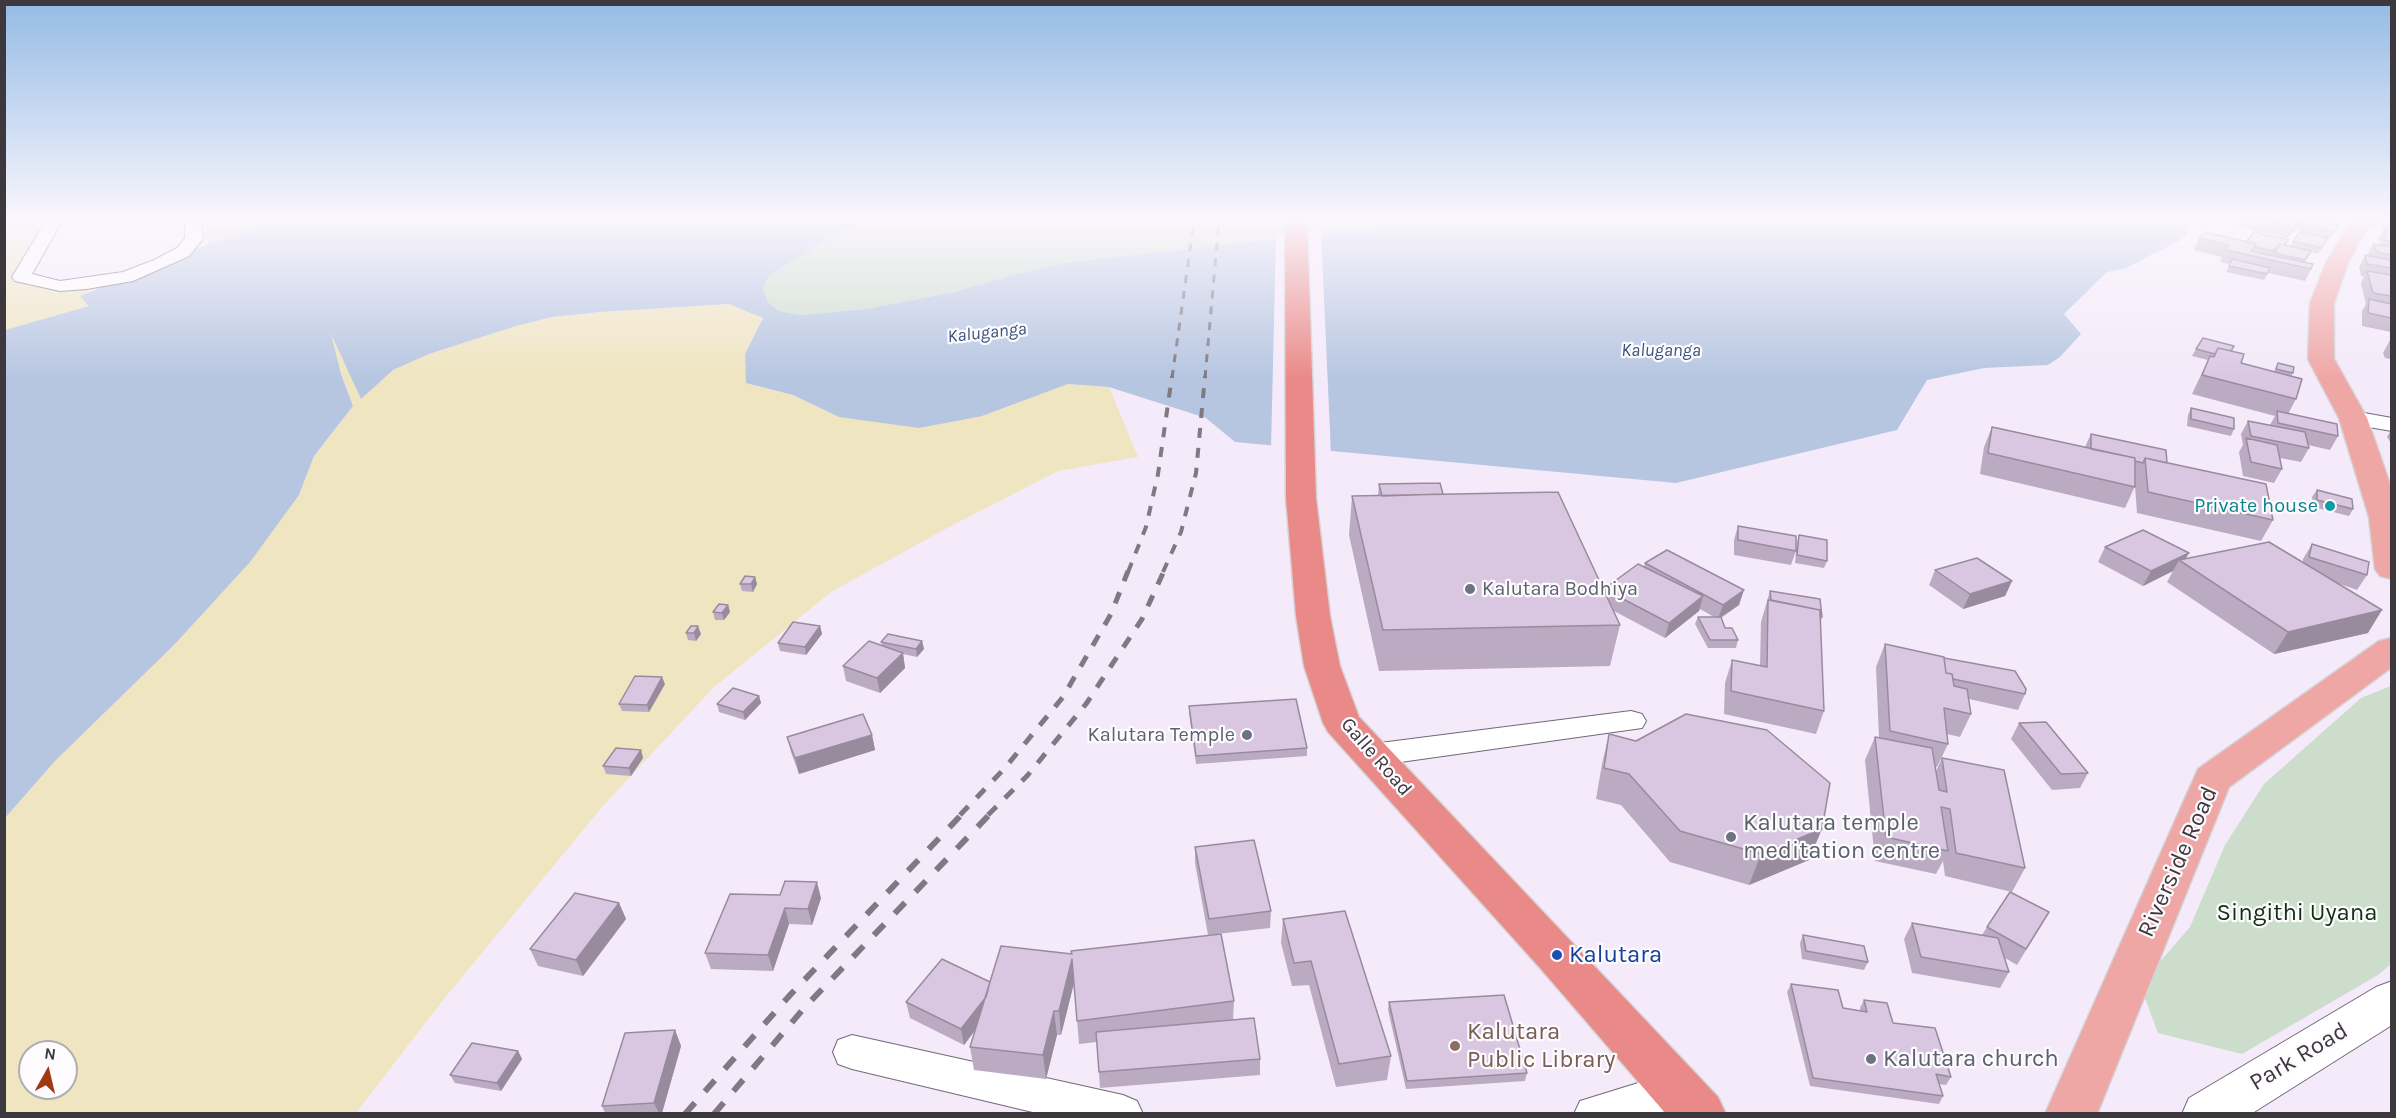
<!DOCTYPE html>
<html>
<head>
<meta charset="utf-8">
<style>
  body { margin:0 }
  #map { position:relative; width:2396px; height:1118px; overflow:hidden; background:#f4eafa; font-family:Karla,sans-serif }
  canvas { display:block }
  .frame { position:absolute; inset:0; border:6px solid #3c383e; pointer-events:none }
  .north { position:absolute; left:18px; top:1040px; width:60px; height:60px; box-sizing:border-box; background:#fdfbfe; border:2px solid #b0adb1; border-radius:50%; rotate:8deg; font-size:16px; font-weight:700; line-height:24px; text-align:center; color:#3c383e }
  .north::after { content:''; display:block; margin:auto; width:21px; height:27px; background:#9e3911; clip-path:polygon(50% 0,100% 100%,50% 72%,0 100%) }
</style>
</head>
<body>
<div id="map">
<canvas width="2396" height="1118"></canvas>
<div class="frame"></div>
<div class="north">N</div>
</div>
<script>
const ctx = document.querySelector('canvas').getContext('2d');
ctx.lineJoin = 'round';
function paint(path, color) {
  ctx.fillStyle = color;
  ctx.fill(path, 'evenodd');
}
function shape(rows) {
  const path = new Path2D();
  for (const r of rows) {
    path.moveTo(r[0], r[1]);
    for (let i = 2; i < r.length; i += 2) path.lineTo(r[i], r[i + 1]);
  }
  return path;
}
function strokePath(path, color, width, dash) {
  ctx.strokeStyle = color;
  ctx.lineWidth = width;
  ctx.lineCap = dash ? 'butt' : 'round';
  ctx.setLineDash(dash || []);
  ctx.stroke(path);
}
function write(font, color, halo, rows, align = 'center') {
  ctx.font = font + ' Karla,sans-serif';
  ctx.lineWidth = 4.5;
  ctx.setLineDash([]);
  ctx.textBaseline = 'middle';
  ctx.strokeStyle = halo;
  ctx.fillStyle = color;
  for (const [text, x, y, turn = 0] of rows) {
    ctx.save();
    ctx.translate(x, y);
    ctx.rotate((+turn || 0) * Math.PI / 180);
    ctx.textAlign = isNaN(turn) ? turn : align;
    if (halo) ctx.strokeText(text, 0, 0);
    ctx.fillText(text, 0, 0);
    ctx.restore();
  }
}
paint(shape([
  [202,221,281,221,208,244],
  [870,221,1399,221,1377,228,1070,262,1016,274,954,292,866,309,801,315,779,311,768,302,763,288,769,274,837,234],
  [2391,686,2391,964,2378,975,2242,1054,2158,1033,2140,985,2190,927,2225,845,2264,784,2361,698]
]), '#cdddcc');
paint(shape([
  [5,221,54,221,21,277,87,284,90,306,5,330],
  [729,304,763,317,745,354,746,383,793,395,839,417,982,416,1068,384,1109,387,1138,457,1058,471,947,528,831,592,713,688,602,807,439,1005,356,1113,5,1114,5,818,55,761,174,645,299,495,314,456,353,406,341,374,329,329,361,398,393,370,429,354,516,326,552,317,600,312],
  [30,1052,66,1052,66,1088,30,1088]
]), '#efe5c0');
paint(shape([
  [281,221,870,221,837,234,769,275,763,288,768,302,779,311,801,315,866,309,954,292,1016,274,1070,262,1377,228,1399,221,2195,221,2184,238,2124,269,2107,272,2064,314,2081,334,2060,357,2048,365,1984,368,1927,380,1897,430,1676,483,1235,442,1206,418,1109,387,1068,384,982,416,919,428,839,417,793,395,746,383,745,354,763,318,729,304,600,312,552,317,516,326,429,354,393,370,361,399,331,334,341,374,353,406,314,456,299,495,250,562,174,645,55,761,5,818,5,330,89,306,80,296,208,244]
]), '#b6c6e1');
paint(shape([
  [1321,231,1331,454,1271,448,1276,236]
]), '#f4eafa');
const minor = shape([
  [46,221,62,221,32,274,60,281,123,272,154,260,177,248,185,238,185,221,201,221,203,239,189,256,133,281,87,289,60,291,15,281,12,277,46,221],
  [2353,411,2392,418,2392,431,2345,423,2342,418,2345,413,2353,411],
  [1631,711,1642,714,1646,721,1642,728,1372,766,1361,763,1357,755,1361,747,1372,744,1631,711],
  [852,1035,1123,1095,1137,1101,1143,1114,1041,1114,852,1069,838,1064,833,1052,838,1040,852,1035],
  [1677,1071,1691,1076,1697,1089,1691,1102,1656,1114,1574,1114,1580,1101,1677,1071]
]);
const tertiary = shape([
  [2392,981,2392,1025,2251,1114,2182,1114,2189,1098,2376,987,2392,981]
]);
const primary = shape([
  [2351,221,2374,221,2364,233,2348,263,2334,303,2334,359,2367,418,2392,490,2392,579,2380,576,2375,569,2369,517,2339,418,2308,359,2310,303,2326,263,2351,221],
  [2392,638,2392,667,2229,787,2097,1114,2045,1114,2198,769,2379,641,2392,638]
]);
const trunk = shape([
  [1285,221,1307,221,1316,498,1330,616,1340,666,1359,717,1718,1097,1726,1114,1666,1114,1541,969,1328,732,1323,723,1304,666,1296,616,1286,498,1285,221]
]);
strokePath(minor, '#726977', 2);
strokePath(tertiary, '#726977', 2);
strokePath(primary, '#d4d3d5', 3);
strokePath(trunk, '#d4d3d5', 3);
paint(minor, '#fff');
paint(tertiary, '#fff');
paint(primary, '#efa7a6');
paint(trunk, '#ea8a88');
strokePath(shape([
  [1172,378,1194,221],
  [1205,378,1219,221]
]), '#7f7982', 3, [8, 8]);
strokePath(shape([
  [1128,572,1146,527,1158,474,1172,376],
  [1163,572,1181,532,1196,473,1205,376]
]), '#7f7982', 4, [10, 10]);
strokePath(shape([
  [960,815,1004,769,1063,697,1111,614,1128,571],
  [988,815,1027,776,1086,704,1142,619,1164,571]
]), '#7f7982', 5, [12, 12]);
strokePath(shape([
  [685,1114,791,994,962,814],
  [714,1114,805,1007,990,814]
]), '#7f7982', 6, [15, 15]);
paint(shape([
  [2239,221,2303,221,2336,230,2331,238,2298,231,2300,227,2294,231,2287,238,2236,226],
  [2370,221,2391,221,2391,332,2362,326,2362,311,2366,304,2361,283,2364,276,2361,276,2359,267,2365,255,2367,256,2373,244,2380,245,2381,242,2377,240,2384,228,2368,224],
  [2199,238,2246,242,2289,240,2286,245,2290,246,2293,241,2328,238,2318,254,2311,252,2305,262,2311,269,2305,281,2268,273,2264,280,2226,272,2230,264,2220,262,2222,257,2194,250],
  [2391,338,2391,359,2385,358,2383,353],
  [2196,349,2231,351,2241,363,2274,372,2278,363,2293,373,2291,376,2296,399,2288,414,2338,436,2330,450,2308,445,2309,448,2301,462,2280,458,2282,469,2274,483,2243,476,2239,452,2243,445,2241,434,2248,421,2270,425,2275,416,2192,394,2208,360,2192,356],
  [2191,408,2234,429,2231,436,2187,426,2188,415],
  [1992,427,2085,447,2091,434,2167,463,2273,520,2261,541,2137,513,2135,486,2125,508,1980,474,1984,447],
  [2391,430,2391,443,2387,437],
  [1379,484,1443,494,1604,589,1644,567,1645,563,1739,605,1721,618,1725,628,1738,640,1736,648,1708,648,1695,624,1698,617,1714,617,1700,609,1699,611,1665,638,1614,611,1620,625,1610,666,1379,671,1349,535,1352,496,1378,496],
  [2317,490,2353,509,2349,516,2313,507,2312,497],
  [1738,526,1796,551,1791,565,1734,555,1734,540],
  [1799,535,1827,561,1824,568,1795,563,1797,542],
  [2312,544,2367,575,2357,590,2340,584,2368,633,2274,654,2167,582,2173,571,2143,586,2098,562,2105,547,2189,553,2185,559,2303,562,2303,559],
  [1935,570,2012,581,2005,596,1963,609,1929,585],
  [755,577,757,584,753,592,742,591,740,584],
  [1770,591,1822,617,1820,623,1824,711,1816,734,1724,714,1725,683,1732,660,1760,666,1761,622],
  [728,605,730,612,724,620,715,620,713,612],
  [820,626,822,634,806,655,780,651,778,643],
  [686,633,701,634,696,641,688,640],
  [922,641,924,649,917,657,903,654,905,668,880,693,846,681,843,666,882,646,881,642],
  [1885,644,1944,658,2025,694,2018,710,1969,699,1971,714,1960,737,1947,734,1948,744,1937,767,1935,767,1936,771,1942,758,2025,868,2012,892,1945,876,1943,861,1936,874,1875,861,1865,760,1875,737,1879,738,1876,667],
  [665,684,649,712,622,711,619,704],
  [759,696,761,703,745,720,719,712,717,704],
  [1189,706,1307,748,1307,756,1196,764,1189,713],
  [2019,723,2088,773,2080,788,2052,790,2011,739],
  [1609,734,1809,860,1749,885,1670,862,1621,805,1596,799,1602,764],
  [872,735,875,750,799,774,791,752,787,737],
  [641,750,643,758,631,776,606,774,603,766],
  [1195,847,1271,911,1270,928,1208,935,1195,863],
  [730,894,821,898,812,925,789,924,773,971,711,969,705,953],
  [619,903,626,919,583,976,538,966,530,949],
  [2049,912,2017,965,2005,958,2009,972,2000,988,1912,973,1904,939,1912,923,1982,935,1987,927],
  [1283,919,1391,1056,1387,1080,1336,1087,1309,985,1292,986,1281,943],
  [1803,935,1868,962,1864,970,1802,959,1800,943],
  [1001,946,1234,1001,1233,1020,1260,1059,1260,1075,1100,1088,1097,1042,1079,1044,1074,983,1061,1035,1057,1035,1046,1079,974,1070,970,1047,976,1029,964,1045,910,1018,906,1002,990,982],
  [1791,984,1843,1008,1860,1011,1860,1008,1864,1000,1893,1023,1951,1077,1946,1085,1939,1084,1943,1096,1939,1104,1810,1086,1787,992],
  [1389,1002,1527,1073,1525,1081,1406,1089,1388,1010],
  [675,1030,681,1046,662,1113,605,1113,602,1106],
  [518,1051,522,1059,501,1091,455,1083,450,1075]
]), '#bbabc2');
paint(shape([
  [2299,221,2293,232,2287,238,2293,227],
  [2303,221,2301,226,2295,231,2298,226],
  [2189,553,2183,563,2179,560,2173,571,2143,586,2151,571],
  [755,577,757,584,753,592,751,584],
  [2012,581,2005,596,1963,609,1970,594],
  [1744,590,1739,605,1718,619,1723,605],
  [1703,596,1699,611,1665,638,1669,623],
  [728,605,730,612,724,620,722,613],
  [2382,610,2368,633,2274,654,2288,632],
  [698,626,701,634,696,641,694,633],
  [820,626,822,634,806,655,805,647],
  [922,641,924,649,917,657,916,649],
  [903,653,905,668,880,693,877,678],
  [662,677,665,684,649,712,647,705],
  [759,696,761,703,745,720,743,712],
  [872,735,875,750,799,774,795,758],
  [641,750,643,758,631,776,629,768],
  [1822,829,1809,860,1749,885,1761,854],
  [817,882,821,898,812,925,808,909],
  [619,903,626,919,583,976,576,960],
  [785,908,789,924,773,971,768,955],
  [1072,959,1074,983,1061,1035,1059,1011],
  [992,989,994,1005,964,1045,961,1029],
  [1054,1011,1057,1035,1046,1079,1043,1055],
  [675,1030,681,1046,662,1113,659,1113,654,1103],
  [518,1051,522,1059,501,1091,497,1083]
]), '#988b9e');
const building = shape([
  [2269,221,2299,221,2293,227,2269,221],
  [2304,221,2324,221,2339,225,2334,232,2301,225,2304,221],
  [2381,221,2391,221,2391,222,2389,223,2381,221],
  [2391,224,2391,241,2383,240,2388,230,2383,229,2391,224],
  [2205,232,2256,244,2251,251,2313,264,2311,269,2226,250,2228,245,2199,238,2205,232],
  [2254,232,2289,240,2284,245,2311,251,2305,260,2274,253,2280,244,2273,251,2255,247,2256,244,2246,242,2254,232],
  [2300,232,2328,238,2321,248,2293,241,2300,232],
  [2373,244,2391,247,2391,255,2377,252,2373,244],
  [2365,255,2391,260,2391,268,2367,264,2365,255],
  [2232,259,2270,268,2267,274,2229,266,2232,259],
  [2367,271,2391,275,2391,296,2373,293,2367,271],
  [2369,299,2391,304,2391,318,2368,313,2369,299],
  [2203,338,2234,346,2231,351,2218,348,2215,354,2196,349,2203,338],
  [2218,348,2244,354,2241,363,2302,379,2296,399,2202,375,2210,356,2214,357,2218,348],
  [2278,363,2294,367,2293,373,2276,369,2278,363],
  [2191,408,2234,418,2234,429,2191,419,2191,408],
  [2277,411,2337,424,2338,436,2278,423,2277,411],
  [2248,421,2305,432,2309,448,2251,436,2248,421],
  [1992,427,2135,458,2135,487,1988,453,1992,427],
  [2091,434,2166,450,2167,463,2145,458,2143,463,2135,461,2135,458,2091,449,2091,434],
  [2246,438,2277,445,2282,469,2251,462,2246,438],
  [2145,458,2266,484,2273,520,2148,492,2145,458],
  [1440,483,1443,494,1382,496,1379,484,1440,483],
  [2317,490,2352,499,2353,509,2317,500,2317,490],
  [1558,492,1620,625,1383,630,1352,496,1558,492],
  [1738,526,1796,536,1796,551,1738,540,1738,526],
  [2143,530,2189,553,2151,571,2105,547,2143,530],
  [1799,535,1827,540,1827,561,1797,555,1799,535],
  [2269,542,2382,610,2288,632,2179,560,2269,542],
  [2312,544,2369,562,2367,575,2309,557,2312,544],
  [1667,550,1744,590,1723,605,1645,563,1667,550],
  [1977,558,2012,581,1970,594,1935,570,1977,558],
  [1638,564,1703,596,1669,623,1604,589,1638,564],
  [745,576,755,577,751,584,740,584,745,576],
  [1770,591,1820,599,1822,617,1820,616,1820,610,1771,600,1770,591],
  [1768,600,1820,610,1824,711,1731,691,1732,660,1767,667,1768,600],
  [719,604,728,605,722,613,713,612,719,604],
  [1698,617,1721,617,1725,628,1732,628,1738,640,1710,640,1698,617],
  [793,622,820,626,805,647,778,643,793,622],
  [691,626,698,626,694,633,686,633,691,626],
  [888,634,922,641,916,649,881,642,888,634],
  [869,641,903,653,877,678,843,666,869,641],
  [1885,644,1944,657,1946,673,1952,674,1954,686,1967,689,1971,714,1944,708,1948,744,1890,731,1885,644],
  [1944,658,2015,671,2026,689,2025,694,1953,679,1952,674,1946,673,1944,658],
  [635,676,662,677,647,705,619,704,635,676],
  [733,688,759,696,743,712,717,704,733,688],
  [1296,699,1307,748,1196,756,1189,706,1296,699],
  [863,714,872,735,795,758,787,737,863,714],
  [1686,714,1767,730,1830,783,1822,829,1761,854,1680,831,1629,774,1604,768,1609,734,1636,741,1686,714],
  [2046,722,2088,773,2061,774,2019,723,2046,722],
  [1875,737,1932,748,1939,790,1947,792,1942,758,2004,770,2025,868,1956,853,1950,809,1941,807,1948,851,1886,837,1875,737],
  [616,748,641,750,629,768,603,766,616,748],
  [1254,840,1271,911,1209,919,1195,847,1254,840],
  [785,881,817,882,808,909,785,908,768,955,705,953,730,894,780,895,785,881],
  [2010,892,2049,912,2026,949,1987,927,2010,892],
  [575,893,619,903,576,960,530,949,575,893],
  [1345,911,1391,1056,1339,1064,1311,961,1294,963,1283,919,1345,911],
  [1912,923,1998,938,2009,972,1921,957,1912,923],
  [1221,934,1234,1001,1077,1021,1072,959,1059,1011,1054,1011,1043,1055,970,1047,1001,946,1072,954,1071,951,1221,934],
  [1803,935,1864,946,1868,962,1806,951,1803,935],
  [942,959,990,982,986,997,961,1029,906,1002,942,959],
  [1791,984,1838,990,1843,1008,1867,1012,1864,1000,1887,1003,1893,1023,1935,1028,1951,1077,1936,1074,1943,1096,1813,1078,1791,984],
  [1504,995,1527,1073,1407,1081,1389,1002,1504,995],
  [1254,1018,1260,1059,1099,1072,1096,1032,1254,1018],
  [675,1030,654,1103,602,1106,625,1033,675,1030],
  [472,1043,518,1051,497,1083,450,1075,472,1043]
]);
paint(building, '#d9c7e2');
strokePath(building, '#988b9e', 1.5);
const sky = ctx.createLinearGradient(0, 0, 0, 378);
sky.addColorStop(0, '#94bbe5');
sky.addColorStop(0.58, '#faf6fd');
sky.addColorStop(1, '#faf6fd00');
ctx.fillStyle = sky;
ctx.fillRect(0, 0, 2396, 378);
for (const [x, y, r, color] of [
  [2330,506,6,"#0f9aa8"],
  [1470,589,6,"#6b7280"],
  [1247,735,6,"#6b7280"],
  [1731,837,6,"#6b7280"],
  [1557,955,6,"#1a4fb4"],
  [1455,1046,6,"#8d6e63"],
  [1871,1059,6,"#6b7280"]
]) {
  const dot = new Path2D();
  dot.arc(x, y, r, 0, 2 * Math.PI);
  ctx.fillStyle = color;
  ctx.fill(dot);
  strokePath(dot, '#fdfbfe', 2);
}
write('italic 18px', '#3b537a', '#fdfbfe', [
  ["Kaluganga",987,333,-6],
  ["Kaluganga",1661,351]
]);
write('20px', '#0d838f', '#fdfbfe', [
  ["Private house",2318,506]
], 'right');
write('20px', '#5b616d', '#fdfbfe', [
  ["Kalutara Bodhiya",1482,589],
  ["Kalutara Temple",1235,735,"right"]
], 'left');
write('20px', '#3c383e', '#fdfbfe', [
  ["Galle Road",1376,757,49]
]);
write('24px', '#5b616d', '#fdfbfe', [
  ["Kalutara temple",1743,823],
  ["meditation centre",1743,851],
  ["Kalutara church",1883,1059]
], 'left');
write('24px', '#3c383e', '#fdfbfe', [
  ["Riverside Road",2178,862,-66],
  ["Park Road",2299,1057,-31]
]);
write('24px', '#10320f', '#fdfbfe', [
  ["Singithi Uyana",2297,913]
]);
write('24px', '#164399', '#fdfbfe', [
  ["Kalutara",1569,955]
], 'left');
write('24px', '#785e54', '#fdfbfe', [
  ["Kalutara",1467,1032],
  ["Public Library",1467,1060]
], 'left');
</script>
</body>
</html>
